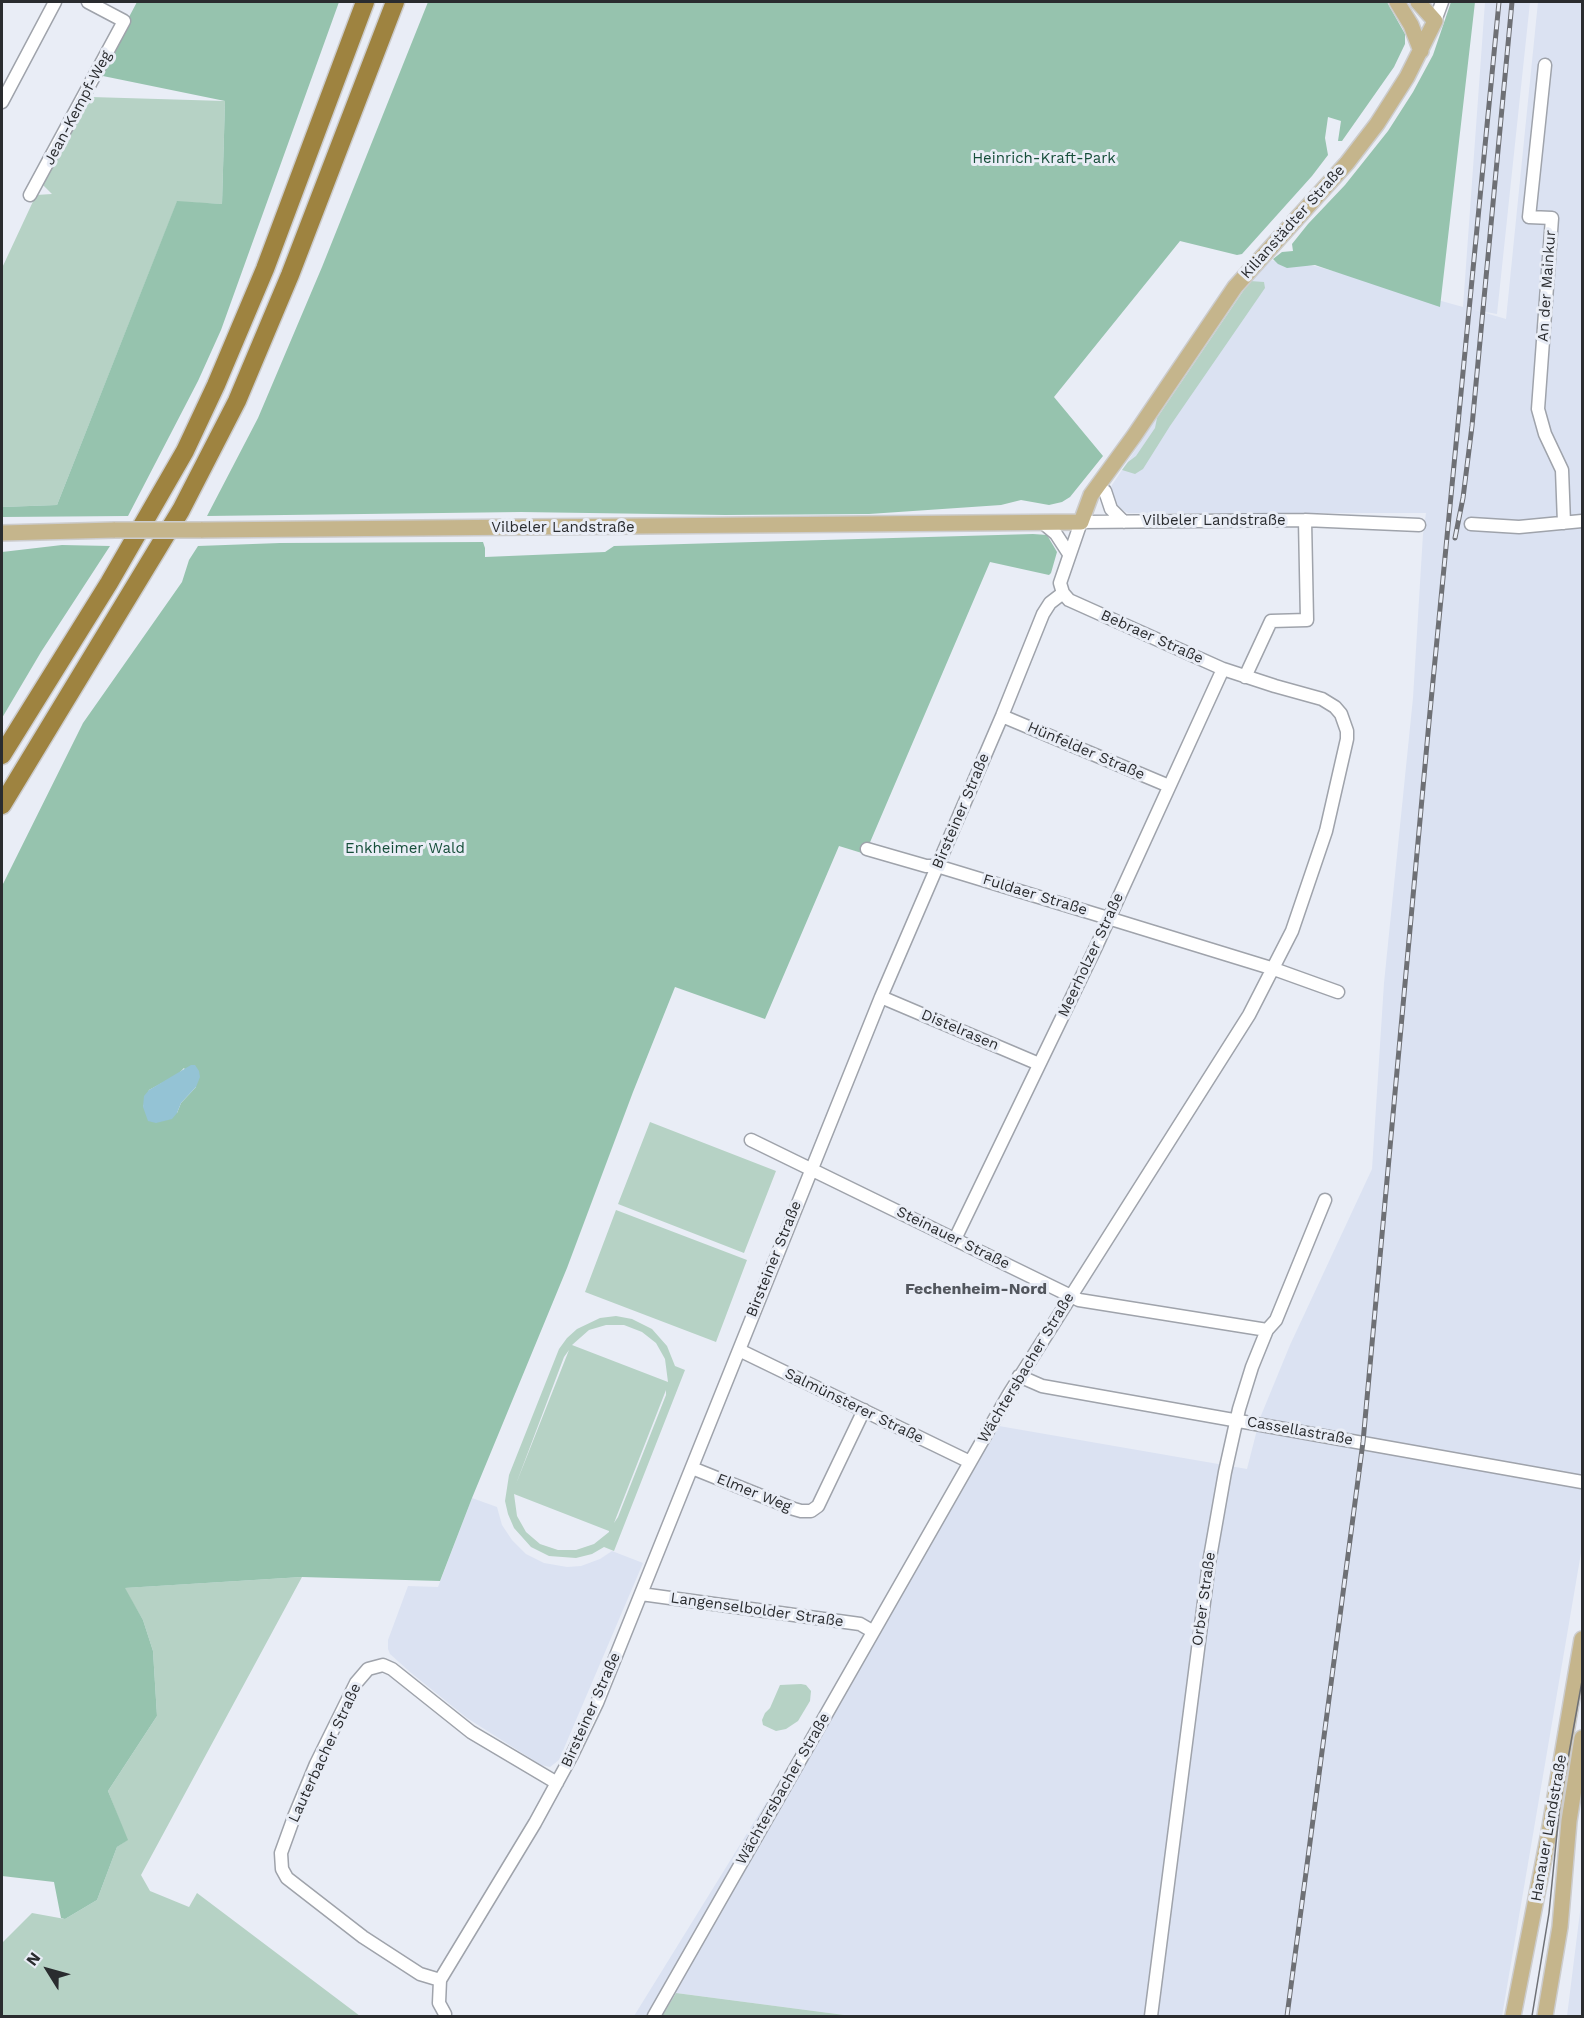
<!DOCTYPE html>
<html>
<head>
<meta charset="utf-8">
<style>
  body { margin:0 }
  #map { position:relative; width:1584px; height:2018px; overflow:hidden; background:#e9edf6; font-family:"Work Sans",sans-serif }
  canvas { display:block }
  .frame { position:absolute; inset:0; border:3px solid #2a2c2f; pointer-events:none }
  .north { position:absolute; left:18px; top:1940px; width:60px; height:60px; -webkit-text-stroke:4px #e9edf6; paint-order:stroke; rotate:307deg; font-size:16px; font-weight:700; line-height:24px; text-align:center; color:#2a2c2f }
  .north::after { content:''; display:block; margin:auto; width:21px; height:27px; background:#2a2c2f; clip-path:polygon(50% 0,100% 100%,50% 72%,0 100%) }
</style>
</head>
<body>
<div id="map">
<canvas width="1584" height="2018"></canvas>
<div class="frame"></div>
<div class="north">N</div>
</div>
<script>
const ctx = document.querySelector('canvas').getContext('2d');
ctx.lineJoin = 'round';
function paint(path, color) {
  ctx.fillStyle = color;
  ctx.fill(path, 'evenodd');
}
function shape(rows) {
  const path = new Path2D();
  for (const r of rows) {
    path.moveTo(r[0], r[1]);
    for (let i = 2; i < r.length; i += 2) path.lineTo(r[i], r[i + 1]);
  }
  return path;
}
function strokePath(path, color, width, dash) {
  ctx.strokeStyle = color;
  ctx.lineWidth = width;
  ctx.lineCap = dash ? 'butt' : 'round';
  ctx.setLineDash(dash || []);
  ctx.stroke(path);
}
function write(font, color, halo, rows, align = 'center') {
  ctx.font = font + ' "Work Sans",sans-serif';
  ctx.lineWidth = 6;
  ctx.setLineDash([]);
  ctx.textBaseline = 'middle';
  ctx.strokeStyle = halo;
  ctx.fillStyle = color;
  for (const [text, x, y, turn = 0] of rows) {
    ctx.save();
    ctx.translate(x, y);
    ctx.rotate((+turn || 0) * Math.PI / 180);
    ctx.textAlign = isNaN(turn) ? turn : align;
    if (halo) ctx.strokeText(text, 0, 0);
    ctx.fillText(text, 0, 0);
    ctx.restore();
  }
}
paint(shape([
  [1485,2,1530,2,1497,314,1475,310,1506,319,1538,2,1582,2,1582,1547,1502,2016,852,2016,676,1993,662,2016,634,2016,999,1426,1247,1469,1260,1418,1290,1345,1372,1169,1384,983,1413,698,1423,534,1426,513,1128,513,1115,506,1110,495,1112,485,1199,354,1250,281,1269,260,1315,266,1463,307],
  [472,1498,497,1507,502,1525,512,1540,526,1554,544,1563,567,1567,581,1566,600,1559,612,1551,643,1563,559,1760,550,1767,541,1765,467,1718,410,1672,390,1654,388,1649,388,1640,408,1586,438,1587],
  [1582,1896,1582,2016,1567,2016]
]), '#dbe2f2');
paint(shape([
  [91,97,225,101,222,204,177,202,57,505,2,507,2,268,36,195,52,194,43,185],
  [1250,281,1264,282,1265,288,1170,426,1143,469,1135,474,1122,470,1128,462,1136,456,1155,428,1157,418],
  [650,1122,776,1171,744,1253,618,1204],
  [616,1210,747,1260,716,1342,585,1292],
  [616,1316,632,1319,652,1329,667,1346,675,1366,685,1370,614,1551,604,1547,592,1554,576,1558,549,1556,531,1547,514,1528,508,1514,505,1501,509,1475,559,1349,567,1338,577,1329,600,1318],
  [606,1325,624,1325,642,1332,656,1343,665,1359,668,1382,572,1345,589,1330],
  [569,1350,516,1484,564,1357],
  [666,1390,666,1395,618,1517,614,1523],
  [514,1494,609,1531,609,1532,594,1544,576,1550,558,1550,540,1544,526,1532,517,1516],
  [302,1577,141,1875,150,1891,189,1907,197,1893,360,2016,2,2016,2,1943,32,1913,65,1919,97,1900,117,1847,127,1840,108,1791,157,1716,153,1651,143,1620,124,1588],
  [801,1684,806,1685,811,1691,810,1701,798,1721,786,1729,776,1731,763,1725,762,1720,765,1713,770,1708,780,1685],
  [676,1993,852,2016,662,2016]
]), '#b6d2c5');
paint(shape([
  [137,2,339,2,221,330,198,381,128,516,2,517,2,507,57,505,177,201,222,204,225,101,98,75],
  [428,2,1387,2,1405,34,1405,44,1394,67,1342,141,1338,141,1341,121,1328,117,1325,138,1328,155,1312,176,1242,254,1237,255,1180,241,1054,397,1103,456,1070,497,1062,502,1049,505,1021,500,1001,505,869,514,725,515,521,512,207,516,258,418,322,267],
  [1451,2,1475,2,1440,307,1315,265,1287,268,1278,264,1273,259,1282,252,1293,251,1292,244,1308,224,1345,185,1388,131,1413,92,1433,55],
  [1033,534,1047,535,1057,552,1051,573,1049,575,990,562,865,854,839,846,765,1019,675,987,633,1092,567,1268,472,1498,440,1581,302,1577,125,1588,143,1620,153,1651,157,1716,108,1791,128,1840,117,1847,97,1900,65,1919,61,1918,54,1882,2,1876,2,886,83,723,182,582,189,560,198,546,280,543,483,542,485,548,485,557,605,552,614,546],
  [184,1068,196,1087,181,1103,177,1113,143,1107,149,1090,177,1075],
  [62,545,110,546,41,652,2,718,2,552]
]), '#96c3ae');
paint(shape([
  [191,1065,195,1065,199,1071,200,1077,196,1087,181,1103,177,1113,172,1119,156,1123,148,1121,143,1107,144,1096,149,1090]
]), '#94c3d5');
const minor = shape([
  [1435,21,1442,2],
  [1545,65,1529,217,1552,218,1538,409,1545,434,1562,470,1564,523],
  [2,102,55,2],
  [30,195,124,21,88,2],
  [1105,491,1111,509,1124,522],
  [1043,523,1056,534,1069,554],
  [1471,524,1519,527,1582,521],
  [1245,677,1271,621,1307,620,1305,520],
  [1002,716,1169,786],
  [867,849,926,866,937,866,1108,918,1274,969,1338,992],
  [881,997,1039,1064],
  [751,1140,1079,1300,1267,1330],
  [955,1239,1096,947,1223,669],
  [739,1350,970,1462],
  [1019,1376,1042,1386,1582,1482],
  [692,1468,794,1509,801,1511,811,1511,818,1506,864,1410],
  [641,1594,860,1624,872,1631],
  [440,1980,420,1974,363,1937,287,1878,282,1869,281,1853,294,1817,316,1764,356,1683,368,1669,383,1665,392,1669,471,1732,557,1783],
  [445,2014,439,2003,440,1980,535,1823,572,1755,597,1703,881,997,1002,716,1043,614,1050,603,1063,593],
  [654,2016,1009,1394,1249,1015,1292,931,1326,831,1347,739,1347,731,1341,714,1335,707,1322,699,1275,686,1223,669,1069,600,1063,593,1060,583,1081,522,1305,520,1419,525],
  [1151,2016,1209,1563,1225,1472,1239,1409,1252,1367,1267,1330,1276,1320,1325,1200]
]);
const major = shape([
  [1397,2,1411,25,1421,51],
  [1418,2,1435,21],
  [1081,522,1091,495,1134,436,1235,287,1347,163,1377,124,1407,77,1435,21],
  [201,530,1081,522],
  [2,533,115,530],
  [1513,2016,1548,1838,1582,1639],
  [1545,2016,1560,1927,1569,1821,1582,1738]
]);
const highway = shape([
  [2,755,109,583,185,451,216,385,265,269,365,2],
  [2,805,181,510,237,401,290,275,395,2]
]);
strokePath(minor, '#9fa3ab', 15);
strokePath(major, '#cccccd', 18);
strokePath(highway, '#cccccd', 21);
strokePath(minor, '#fff', 12);
strokePath(major, '#c5b58c', 15);
strokePath(highway, '#9e8340', 18);
strokePath(shape([
  [1532,2016,1549,1913,1560,1803,1582,1681]
]), '#6e7075', 1.5);
const rail = shape([
  [1455,538,1463,498,1472,426,1512,2],
  [1287,2016,1363,1442,1429,722,1499,2]
]);
strokePath(rail, '#6e7075', 5);
strokePath(rail, '#e9edf6', 3, [9]);
const majorBridge = shape([
  [115,530,201,530]
]);
strokePath(majorBridge, '#cccccd', 18, []);
strokePath(majorBridge, '#c5b58c', 15);
write('15px', '#2a2c2f', '#e9edf6', [
  ["Jean-Kempf-Weg",78,108,-62],
  ["Kilianstädter Straße",1293,222,-48],
  ["An der Mainkur",1547,286,-86],
  ["Vilbeler Landstraße",1214,521],
  ["Vilbeler Landstraße",563,528],
  ["Bebraer Straße",1152,637,24],
  ["Hünfelder Straße",1086,751,23],
  ["Birsteiner Straße",961,811,-67],
  ["Fuldaer Straße",1035,895,17],
  ["Meerholzer Straße",1091,955,-65],
  ["Distelrasen",960,1030,23],
  ["Steinauer Straße",953,1238,26],
  ["Birsteiner Straße",774,1259,-68],
  ["Wächtersbacher Straße",1026,1368,-59],
  ["Salmünsterer Straße",854,1406,26],
  ["Cassellastraße",1300,1431,10],
  ["Elmer Weg",754,1493,22],
  ["Orber Straße",1204,1599,-82],
  ["Langenselbolder Straße",757,1610,8],
  ["Birsteiner Straße",591,1710,-66],
  ["Lauterbacher Straße",325,1753,-65],
  ["Wächtersbacher Straße",783,1789,-60],
  ["Hanauer Landstraße",1549,1828,-80]
]);
write('15px', '#154d39', '#e9edf6', [
  ["Heinrich-Kraft-Park",1044,159],
  ["Enkheimer Wald",405,849]
]);
write('bold 16px', '#52565d', '#e9edf6', [
  ["Fechenheim-Nord",976,1289]
]);
</script>
</body>
</html>
